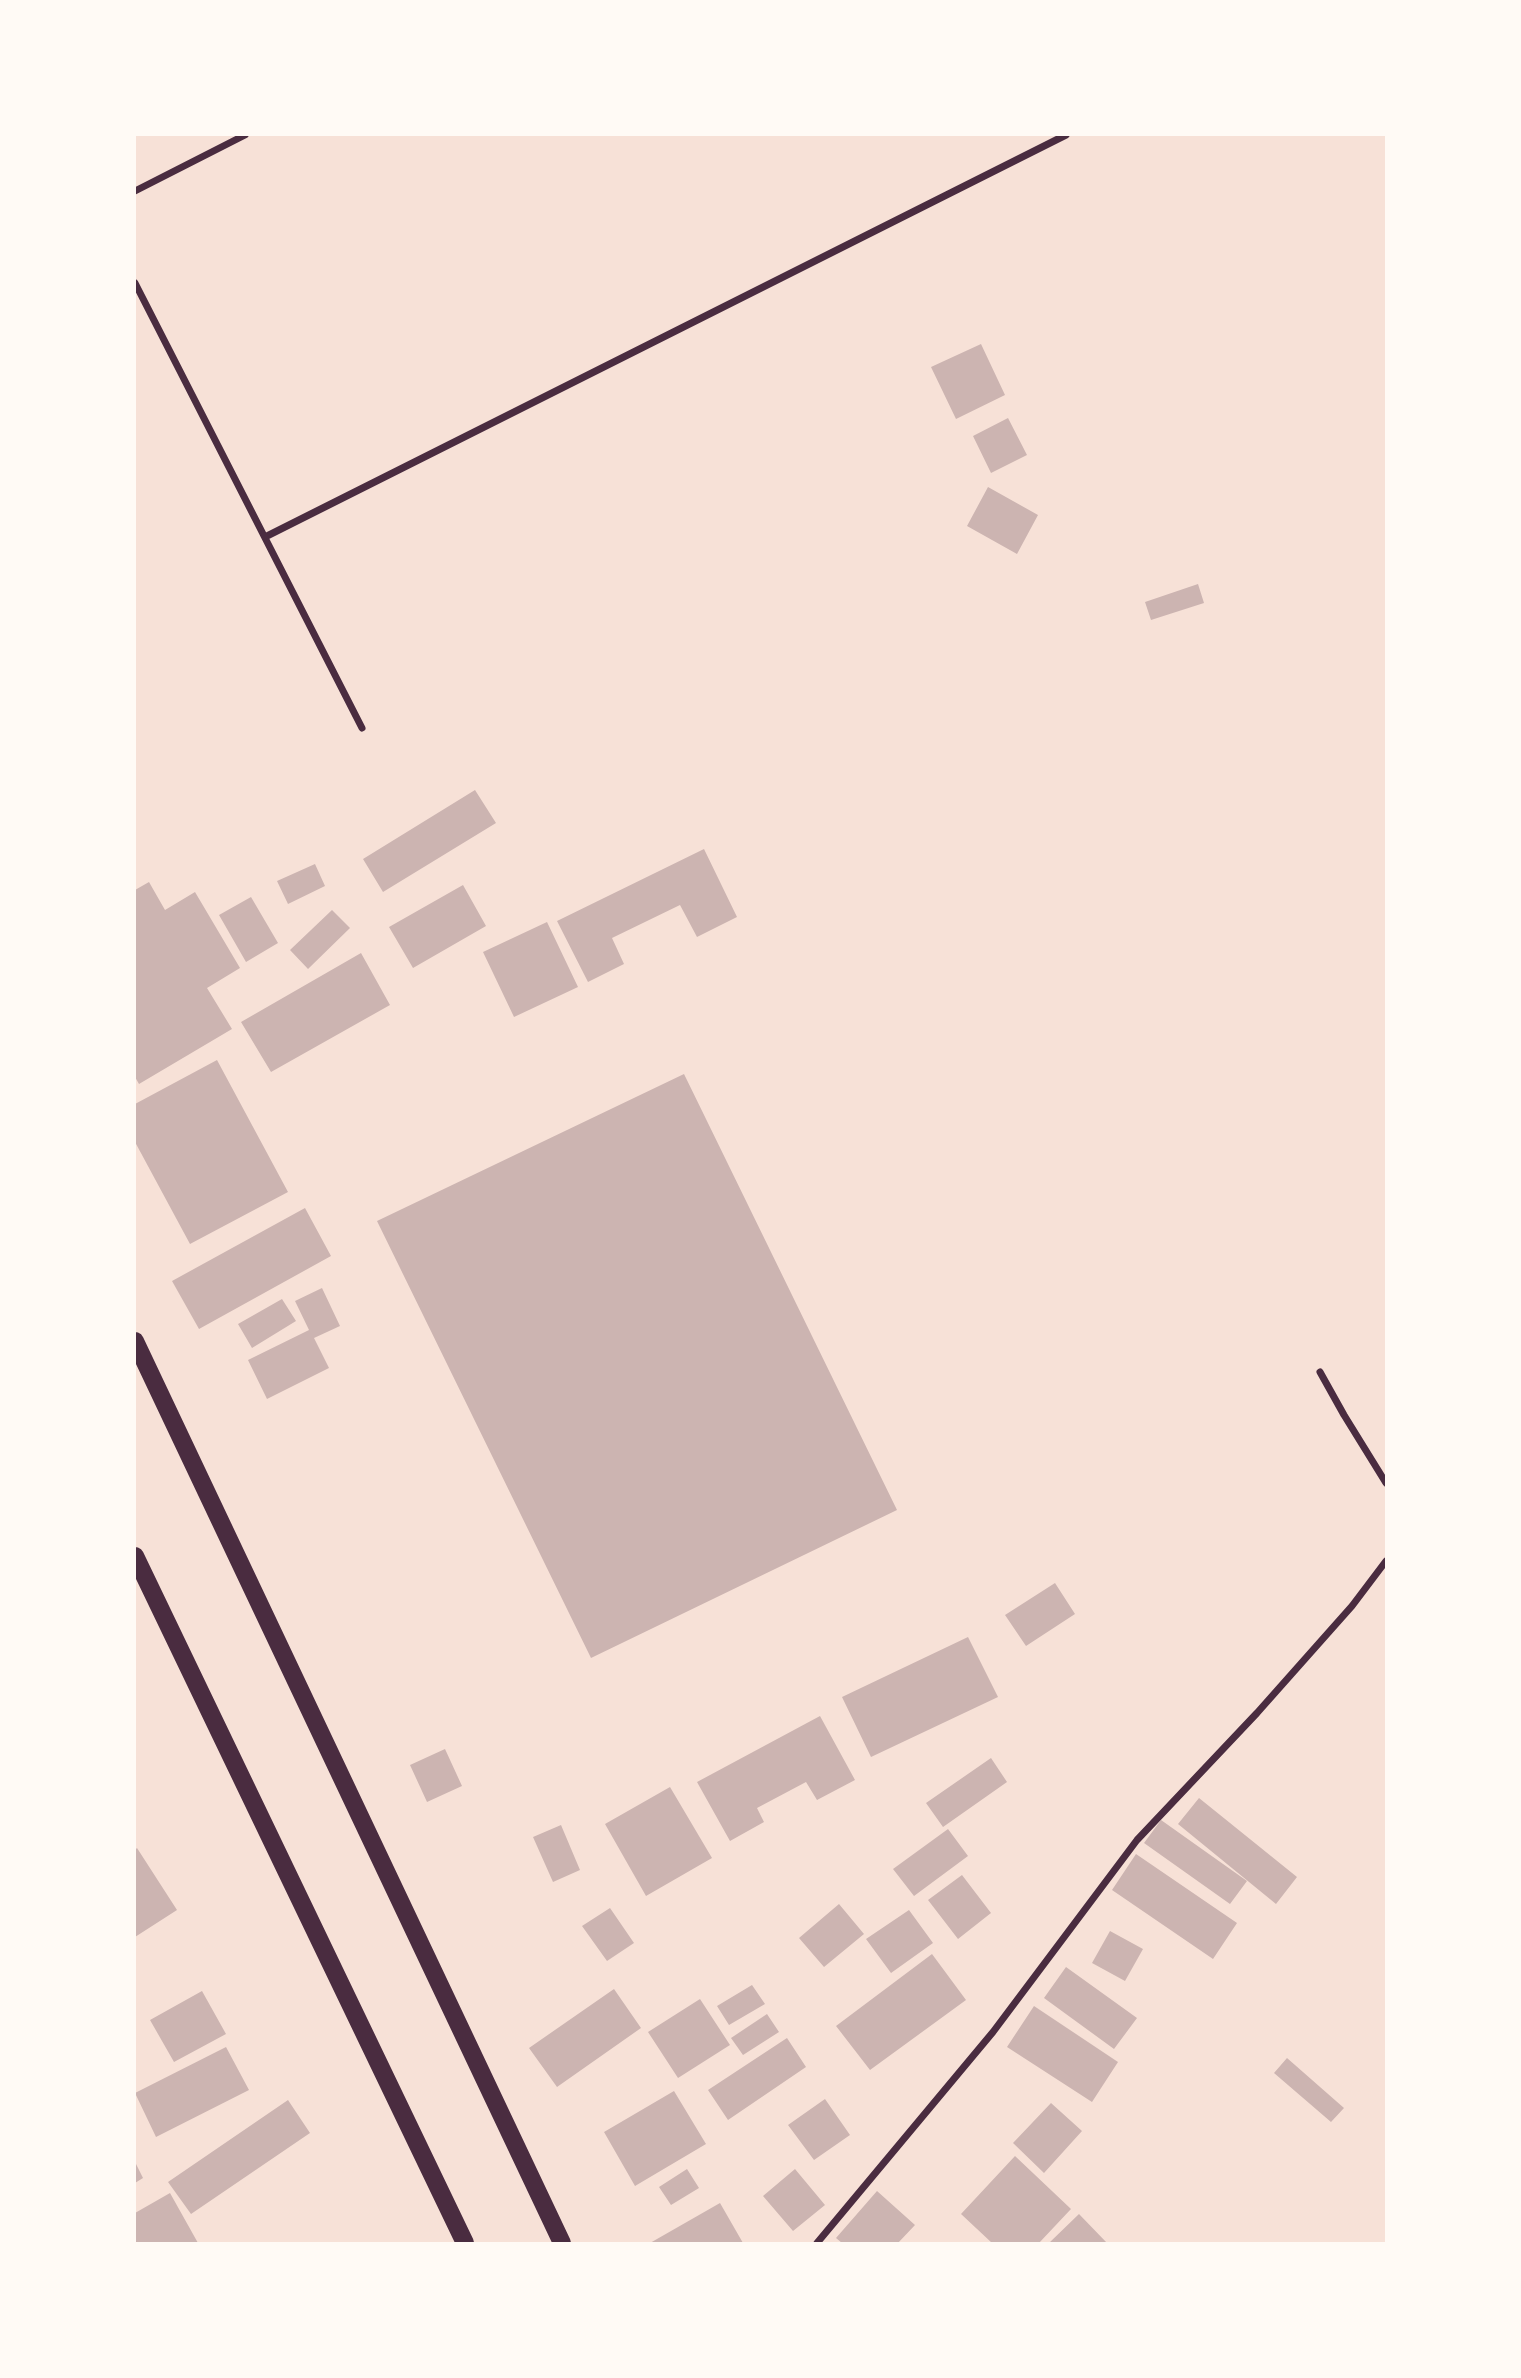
<!DOCTYPE html>
<html>
<head>
<meta charset="utf-8">
<style>
  body { margin:0 }
  #map { position:relative; width:1521px; height:2378px; overflow:hidden; background:#f7e1d7; font-family:Barlow,sans-serif }
  canvas { display:block }
  .frame { position:absolute; inset:0; border:136px solid #fffaf5; pointer-events:none }
</style>
</head>
<body>
<div id="map">
<canvas width="1521" height="2378"></canvas>
<div class="frame"></div>
</div>
<script>
const ctx = document.querySelector('canvas').getContext('2d');
ctx.lineJoin = 'round';
function paint(path, color) {
  ctx.fillStyle = color;
  ctx.fill(path, 'evenodd');
}
function shape(rows) {
  const path = new Path2D();
  for (const r of rows) {
    path.moveTo(r[0], r[1]);
    for (let i = 2; i < r.length; i += 2) path.lineTo(r[i], r[i + 1]);
  }
  return path;
}
function strokePath(path, color, width, dash) {
  ctx.strokeStyle = color;
  ctx.lineWidth = width;
  ctx.lineCap = dash ? 'butt' : 'round';
  ctx.setLineDash(dash || []);
  ctx.stroke(path);
}
paint(shape([
  [981,344,1005,395,956,419,931,367],
  [1008,418,1027,455,991,473,973,436],
  [988,487,1038,515,1017,554,967,526],
  [1198,584,1204,603,1151,620,1145,602],
  [475,790,496,823,383,892,363,859],
  [704,849,737,917,697,937,680,905,612,938,624,964,588,982,557,921],
  [315,864,325,886,288,904,277,881],
  [149,882,165,910,195,892,240,968,207,988,232,1029,139,1084,135,1077,135,890],
  [463,885,486,926,413,968,389,927],
  [251,897,278,943,246,962,219,915],
  [332,910,350,928,308,969,290,950],
  [547,922,578,987,514,1017,483,952],
  [361,953,390,1005,271,1072,241,1022],
  [217,1060,288,1192,190,1244,135,1142,135,1104],
  [684,1074,897,1510,591,1658,377,1221],
  [305,1208,331,1256,199,1329,172,1281],
  [322,1288,340,1326,314,1338,329,1368,267,1399,248,1360,309,1330,295,1301],
  [282,1299,296,1321,252,1348,238,1324],
  [1055,1583,1075,1614,1026,1646,1005,1615],
  [968,1637,998,1697,871,1757,842,1697],
  [820,1716,855,1780,817,1800,806,1782,757,1808,764,1822,730,1841,697,1782],
  [445,1749,462,1786,427,1802,410,1765],
  [991,1758,1007,1782,943,1827,926,1803],
  [670,1787,712,1858,646,1896,605,1824],
  [1199,1798,1297,1877,1276,1904,1178,1824],
  [1161,1820,1247,1881,1230,1904,1144,1843],
  [561,1825,580,1870,553,1882,533,1837],
  [948,1829,968,1856,914,1896,893,1869],
  [137,1848,177,1910,135,1937,135,1850],
  [1136,1854,1237,1923,1213,1959,1112,1890],
  [962,1875,991,1913,958,1939,928,1900],
  [839,1904,864,1934,824,1967,799,1938],
  [610,1908,634,1943,607,1961,582,1926],
  [909,1910,933,1943,891,1973,866,1939],
  [1110,1931,1143,1949,1125,1981,1092,1963],
  [932,1954,966,2000,870,2070,836,2026],
  [1066,1967,1137,2018,1114,2049,1044,1998],
  [752,1985,765,2004,729,2025,717,2006],
  [614,1989,641,2028,557,2087,529,2048],
  [202,1991,226,2034,174,2062,150,2020],
  [700,1999,730,2045,678,2078,648,2032],
  [1034,2006,1118,2062,1092,2102,1007,2047],
  [767,2014,779,2032,743,2055,731,2038],
  [787,2038,806,2067,728,2120,708,2090],
  [226,2047,249,2090,156,2137,135,2093],
  [1287,2058,1344,2108,1331,2122,1274,2073],
  [674,2091,706,2144,635,2186,604,2132],
  [825,2099,850,2135,814,2160,788,2125],
  [288,2100,310,2133,191,2214,168,2182],
  [1051,2103,1082,2131,1044,2173,1013,2143],
  [1015,2156,1071,2209,1039,2243,992,2243,961,2214],
  [135,2162,143,2178,135,2183],
  [687,2169,699,2188,671,2205,659,2187],
  [795,2169,825,2205,793,2231,763,2196],
  [877,2191,915,2225,898,2243,842,2243,836,2238],
  [170,2193,198,2243,135,2243,135,2213],
  [720,2203,743,2243,650,2243],
  [1079,2214,1107,2243,1049,2243]
]), '#ccb4b1');
strokePath(shape([
  [135,191,245,135],
  [135,283,362,728],
  [265,537,1066,135],
  [1320,1372,1344,1415,1386,1483],
  [817,2243,993,2032,1137,1840,1257,1713,1352,1606,1386,1561]
]), '#4a2c40', 7);
strokePath(shape([
  [135,1341,562,2243],
  [135,1556,465,2243]
]), '#4a2c40', 18);
</script>
</body>
</html>
